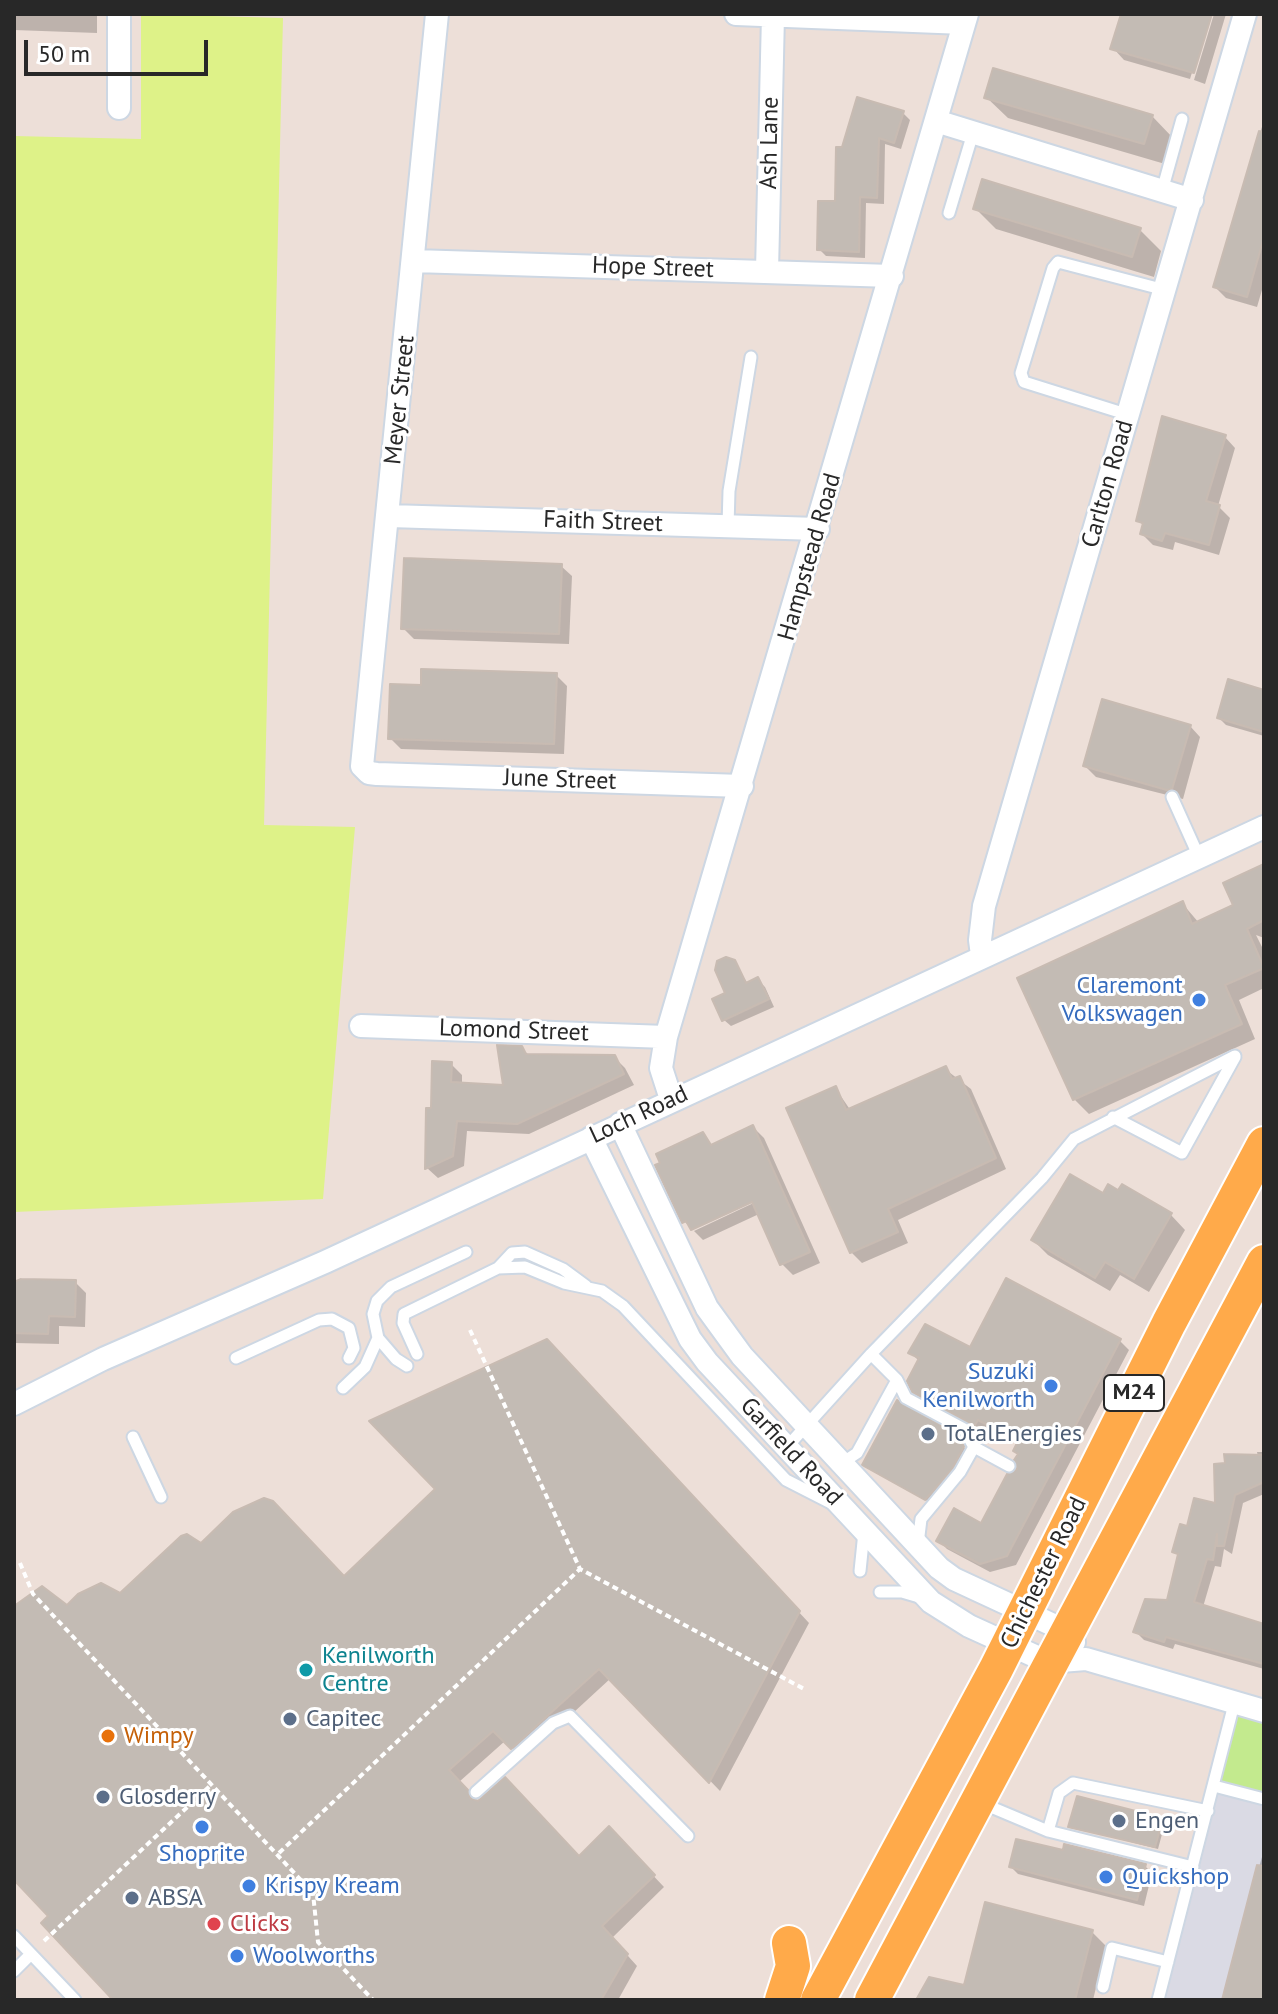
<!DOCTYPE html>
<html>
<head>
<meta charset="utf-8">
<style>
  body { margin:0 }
  #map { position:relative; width:1278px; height:2014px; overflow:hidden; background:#eddfd8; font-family:"PT Sans",sans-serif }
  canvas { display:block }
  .frame { position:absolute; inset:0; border:16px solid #282828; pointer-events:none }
  .scale { position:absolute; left:24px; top:40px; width:184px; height:36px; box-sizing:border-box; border:4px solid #282828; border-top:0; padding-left:10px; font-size:24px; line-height:28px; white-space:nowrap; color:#282828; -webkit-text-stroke:6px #fff; paint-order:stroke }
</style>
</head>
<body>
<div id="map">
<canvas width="1278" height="2014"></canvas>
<div class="frame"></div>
<div class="scale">50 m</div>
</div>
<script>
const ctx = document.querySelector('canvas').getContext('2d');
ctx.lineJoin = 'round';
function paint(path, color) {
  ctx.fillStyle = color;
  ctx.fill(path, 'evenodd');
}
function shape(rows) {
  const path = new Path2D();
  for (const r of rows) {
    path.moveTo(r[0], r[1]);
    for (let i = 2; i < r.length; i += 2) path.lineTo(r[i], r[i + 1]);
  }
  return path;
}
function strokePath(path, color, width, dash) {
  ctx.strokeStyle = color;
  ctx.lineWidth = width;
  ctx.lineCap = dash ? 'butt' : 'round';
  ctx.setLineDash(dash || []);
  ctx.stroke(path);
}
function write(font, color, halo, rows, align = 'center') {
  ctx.font = font + ' "PT Sans",sans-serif';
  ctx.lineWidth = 6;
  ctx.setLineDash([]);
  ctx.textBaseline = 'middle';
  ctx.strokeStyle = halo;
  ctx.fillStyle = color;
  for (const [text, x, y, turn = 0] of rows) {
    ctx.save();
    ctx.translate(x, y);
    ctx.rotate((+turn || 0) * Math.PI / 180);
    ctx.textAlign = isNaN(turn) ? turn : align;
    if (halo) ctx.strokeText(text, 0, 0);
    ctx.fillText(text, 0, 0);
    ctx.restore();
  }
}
paint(shape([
  [1214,1786,1264,1799,1264,2000,1158,2000]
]), '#dadae4');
paint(shape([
  [1234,1704,1264,1711,1264,1799,1214,1786]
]), '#c3ea8e');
paint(shape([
  [141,14,283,18,264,825,355,827,323,1199,14,1212,14,136,141,139]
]), '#def288');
paint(shape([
  [14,14,97,14,97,33,14,30],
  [1123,14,1210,14,1190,79,1124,60,1113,48],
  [1214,14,1226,14,1205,84,1194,80],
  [986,97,1152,116,1173,138,1165,164,1008,118],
  [903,113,910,120,901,149,885,144,884,204,866,203,865,258,826,256,819,249,837,203,844,149],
  [1264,120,1264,283,1257,307,1226,298,1215,287],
  [975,208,1140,230,1161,251,1154,277,996,229],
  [1225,437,1235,448,1218,506,1230,518,1219,555,1175,542,1173,550,1153,545,1142,534,1144,526,1138,520],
  [561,566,572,576,569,644,414,639,403,628],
  [556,675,567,686,564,754,401,749,390,738],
  [1264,692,1264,736,1226,725,1219,718],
  [1190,726,1200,737,1183,799,1096,777,1085,766],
  [1264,866,1264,938,1256,935,1264,951,1264,988,1239,1000,1255,1039,1089,1114,1074,1099,1182,903,1199,923,1236,906],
  [734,962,748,984,758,980,765,987,774,1007,731,1026,724,1020],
  [521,1048,530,1056,614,1057,625,1068,634,1085,529,1134,467,1131,464,1166,438,1178,427,1168,428,1110,433,1111,451,1064,462,1075,462,1085,505,1087],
  [945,1069,971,1089,1006,1169,898,1220,908,1243,862,1263,851,1252,836,1089,851,1111],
  [753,1127,764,1138,820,1263,793,1275,782,1264,759,1214,703,1240,684,1221,702,1135,713,1146],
  [760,1196,762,1199,694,1231,691,1228],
  [1104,1196,1171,1215,1185,1230,1149,1292,1120,1275,1110,1291,1048,1255,1033,1240],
  [75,1282,86,1293,85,1327,59,1326,59,1344,14,1343,14,1285],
  [1120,1341,1129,1350,1016,1565,990,1572,947,1549,938,1540,982,1525,1019,1470,1019,1444,987,1427,983,1435,924,1400,914,1391,920,1362,910,1352],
  [558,1352,809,1623,720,1791,611,1678,523,1759,505,1741,459,1782,478,1804,579,1858,609,1829,664,1887,612,1938,637,1966,618,2000,116,2000,51,1916,14,1877,14,1608,67,1608,120,1595,201,1545,344,1579,437,1489],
  [960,1441,966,1450,954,1472,929,1502,868,1467],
  [1257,1452,1264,1452,1264,1494,1243,1503,1232,1554,1224,1549,1221,1567,1215,1566,1203,1607,1264,1627,1264,1669,1175,1644,1173,1649,1144,1640,1136,1632,1169,1602,1180,1557,1174,1551,1188,1529,1218,1506,1258,1457],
  [1162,1820,1165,1823,1158,1849,1071,1827],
  [1262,1857,1264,2000,1222,2000],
  [1145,1866,1152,1873,1144,1906,1018,1874,1011,1867],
  [1092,1932,1106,1946,1093,2000,918,2000,965,1988]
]), '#0003');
const building = shape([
  [1121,14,1212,14,1194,73,1110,49,1121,14],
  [993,68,1153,115,1144,144,984,98,993,68],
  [857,97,904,111,894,143,879,138,877,198,860,197,859,252,817,250,818,201,835,201,836,147,842,147,857,97],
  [1259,131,1264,132,1264,237,1247,297,1213,287,1259,131],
  [982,179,1141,228,1132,257,973,209,982,179],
  [1162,416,1226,435,1206,501,1220,505,1209,545,1165,533,1162,541,1140,534,1143,523,1136,521,1162,416],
  [404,558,562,564,559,634,401,629,404,558],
  [421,669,557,673,554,744,388,739,390,684,421,685,421,669],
  [1228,679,1264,690,1264,732,1217,718,1228,679],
  [1102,699,1191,725,1172,789,1167,790,1083,766,1102,699],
  [1264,864,1264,920,1247,929,1264,968,1225,985,1242,1024,1073,1100,1017,978,1183,901,1192,924,1233,905,1223,883,1264,864],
  [726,957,735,960,746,983,758,977,769,999,722,1021,712,999,725,993,715,970,717,961,726,957],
  [497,1045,522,1046,526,1054,615,1055,624,1074,517,1124,457,1121,453,1156,425,1169,426,1108,431,1108,432,1061,452,1062,451,1082,503,1085,497,1045],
  [946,1066,952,1079,960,1076,996,1158,888,1209,898,1232,850,1253,786,1108,836,1086,846,1110,946,1066],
  [753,1125,810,1252,780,1265,752,1202,691,1230,686,1221,682,1223,655,1165,660,1163,656,1154,703,1132,711,1145,753,1125],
  [1070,1174,1103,1193,1108,1184,1118,1190,1122,1184,1172,1213,1134,1279,1105,1262,1095,1278,1031,1240,1070,1174],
  [1006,1278,1121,1339,1007,1556,980,1564,936,1541,954,1508,981,1523,1007,1474,1017,1469,1014,1460,1018,1454,1013,1451,1018,1441,978,1420,973,1428,968,1422,912,1392,907,1381,919,1358,908,1353,925,1324,970,1347,1006,1278],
  [21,1279,76,1280,75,1317,49,1316,48,1334,14,1333,14,1282,21,1279],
  [547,1339,800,1611,709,1783,599,1669,511,1749,493,1731,449,1770,468,1790,470,1798,478,1801,505,1777,579,1856,609,1826,655,1875,602,1926,628,1954,601,2000,113,2000,41,1923,48,1916,14,1880,14,1606,42,1586,67,1605,78,1594,101,1583,120,1593,181,1536,187,1534,201,1543,233,1512,264,1498,273,1501,344,1576,435,1489,369,1421,547,1339],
  [897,1400,958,1435,964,1446,952,1469,925,1500,862,1465,897,1400],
  [1224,1454,1264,1455,1264,1482,1235,1495,1224,1546,1217,1546,1217,1534,1213,1560,1207,1559,1194,1602,1264,1624,1264,1664,1166,1637,1164,1642,1133,1632,1145,1599,1167,1600,1178,1554,1172,1552,1180,1524,1187,1526,1194,1498,1215,1503,1214,1464,1225,1463,1224,1454],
  [1077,1796,1163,1818,1155,1847,1068,1827,1077,1796],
  [1016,1839,1063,1850,1064,1844,1146,1864,1137,1900,1009,1867,1016,1839],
  [1257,1865,1264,1866,1264,2000,1222,2000,1257,1865],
  [985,1902,1093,1930,1075,2000,916,2000,929,1977,964,1985,985,1902]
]);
paint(building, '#c3bbb4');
strokePath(building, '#c8bbb2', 2);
const lane = shape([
  [1162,191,1182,119],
  [949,213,973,133],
  [1129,415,1024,382,1021,373,1053,268,1058,262,1165,290],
  [728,526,729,491,751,357],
  [1172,797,1199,857],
  [1113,1117,1182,1153,1235,1057],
  [498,1268,512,1253,525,1252,563,1269,586,1286],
  [417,1354,403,1323,404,1314,498,1268,525,1267,564,1283,602,1291,623,1306,786,1480,831,1503],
  [871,1354,897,1380,906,1398,964,1429,974,1447,1009,1466],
  [236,1358,319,1320,332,1319,349,1328,354,1348,349,1358],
  [407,1366,396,1359,378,1338,373,1314,377,1301,391,1287,466,1252],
  [343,1388,365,1367,378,1338],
  [133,1437,161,1497],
  [787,1447,871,1354,1042,1178,1074,1139,1235,1056],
  [842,1463,857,1453,897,1380],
  [918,1544,921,1519,960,1472,974,1447],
  [860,1571,864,1532],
  [880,1592,902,1592,919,1597],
  [1214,1786,1264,1799],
  [476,1792,553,1723,570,1716,688,1836],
  [979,1802,1048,1831,1193,1867],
  [1048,1831,1059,1793,1073,1783,1208,1811],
  [14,1936,75,2000],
  [14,1971,31,1954],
  [1103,1987,1112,1948,1168,1962],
  [1158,2000,1234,1704]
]);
const street = shape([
  [437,14,362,766,369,773,377,774,742,786],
  [736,14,964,23],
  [119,108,119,14],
  [936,121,1192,200],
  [414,261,892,276],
  [767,271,773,15],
  [389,516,818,529],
  [982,955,980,940,984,906,1245,14],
  [361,1026,666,1037],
  [671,1099,661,1068,666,1037,967,14],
  [620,1124,707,1308,742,1356,939,1568,954,1579,1066,1631,1074,1642],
  [591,1138,690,1339,707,1362,931,1602,969,1626,1048,1662,1086,1659,1264,1711],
  [14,1404,103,1359,325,1262,1264,827]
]);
const primary = shape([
  [782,2000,793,1966,789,1943],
  [818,2000,996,1669,1169,1323,1264,1144],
  [872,2000,1264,1262]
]);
strokePath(lane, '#cdd7e3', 15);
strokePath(street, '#cdd7e3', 26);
strokePath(primary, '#fff', 38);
strokePath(shape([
  [470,1330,580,1569,806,1690],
  [20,1563,33,1594,313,1893,318,1942,373,2000],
  [279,1853,580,1569],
  [44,1941,212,1784]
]), '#fff', 4, [6, 4]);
strokePath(lane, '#fff', 11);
strokePath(street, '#fff', 22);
strokePath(primary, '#ffaa4a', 34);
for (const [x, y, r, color] of [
  [1199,1000,8,"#3f7fe0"],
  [1051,1386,8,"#3f7fe0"],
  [928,1434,8,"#5c6f8a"],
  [306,1670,8,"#0f9aa8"],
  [290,1719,8,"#5c6f8a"],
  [108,1736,8,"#e8710a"],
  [103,1797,8,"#5c6f8a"],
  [1119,1821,8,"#5c6f8a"],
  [202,1827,8,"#3f7fe0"],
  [1106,1877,8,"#3f7fe0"],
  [249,1886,8,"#3f7fe0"],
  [132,1898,8,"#5c6f8a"],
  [214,1924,8,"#e0444e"],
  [237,1956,8,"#3f7fe0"]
]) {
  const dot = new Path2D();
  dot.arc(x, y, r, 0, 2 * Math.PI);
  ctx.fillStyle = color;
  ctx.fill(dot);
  strokePath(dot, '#fff', 3);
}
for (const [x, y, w] of [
  [1134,1393,60]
]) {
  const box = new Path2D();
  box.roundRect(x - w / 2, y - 18, w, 36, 6);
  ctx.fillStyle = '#fff';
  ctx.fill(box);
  strokePath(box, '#282828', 2);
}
write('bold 22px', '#282828', null, [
  ["M24",1134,1393]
]);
write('24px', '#282828', '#fff', [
  ["Ash Lane",770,143,-89],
  ["Hope Street",653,268,2],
  ["Meyer Street",400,400,-84],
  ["Carlton Road",1108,484,-74],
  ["Faith Street",603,522,2],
  ["Hampstead Road",810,557,-74],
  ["June Street",560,780,2],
  ["Lomond Street",514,1031,2],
  ["Loch Road",639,1115,-25],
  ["Garfield Road",791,1452,47],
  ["Chichester Road",1044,1573,-64]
]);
write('24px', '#366cbe', '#fff', [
  ["Claremont",1183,986,"right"],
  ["Volkswagen",1183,1014,"right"],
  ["Suzuki",1035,1372,"right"],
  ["Kenilworth",1035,1400,"right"],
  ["Shoprite",202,1854,"center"],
  ["Quickshop",1122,1877],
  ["Krispy Kream",265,1886],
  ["Woolworths",253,1956]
], 'left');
write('24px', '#4e5e75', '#fff', [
  ["TotalEnergies",944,1434],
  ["Capitec",306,1719],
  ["Glosderry",119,1797],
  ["Engen",1135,1821],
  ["ABSA",148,1898]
], 'left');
write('24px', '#0d838f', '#fff', [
  ["Kenilworth",322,1656],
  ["Centre",322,1684]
], 'left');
write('24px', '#c56008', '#fff', [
  ["Wimpy",124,1736]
], 'left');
write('24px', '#be3a42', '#fff', [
  ["Clicks",230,1924]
], 'left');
</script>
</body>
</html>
